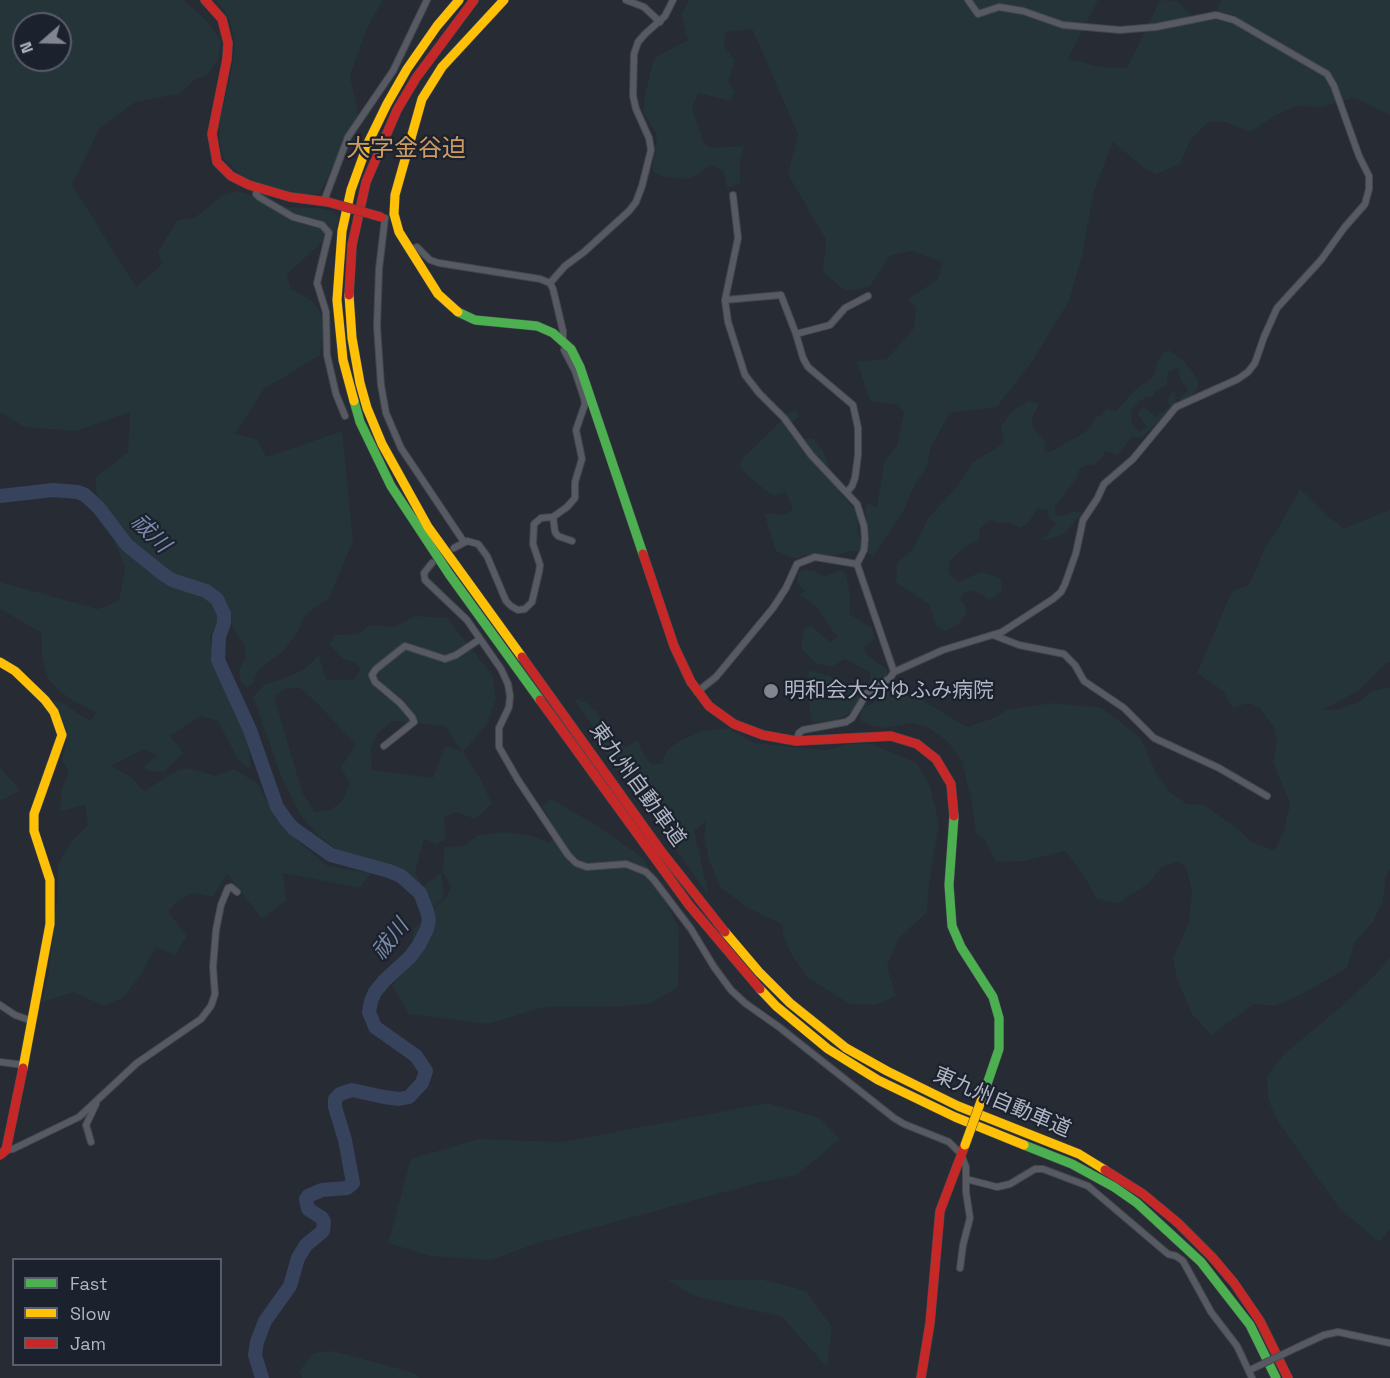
<!DOCTYPE html>
<html>
<head>
<meta charset="utf-8">
<style>
  body { margin:0 }
  #map { position:relative; width:1390px; height:1378px; overflow:hidden; background:#272b33; font-family:"Space Grotesk",sans-serif }
  canvas { display:block }
  .legend { position:absolute; left:12px; top:1258px; width:210px; height:108px; box-sizing:border-box; background:#1b212d; border:2px solid #575d6a; margin:0; padding:8px 10px; list-style:none; font-size:18px; color:#b1b6c5 }
  .legend li { display:flex; align-items:center; gap:12px; height:30px }
  .legend b { width:30px; border:2px solid #575d6a }
  .north { position:absolute; left:12px; top:12px; width:60px; height:60px; box-sizing:border-box; background:#1b212d; border:2px solid #575d6a; border-radius:50%; rotate:250deg; font-size:16px; font-weight:700; line-height:24px; text-align:center; color:#b1b6c5 }
  .north::after { content:''; display:block; margin:auto; width:21px; height:27px; background:#818592; clip-path:polygon(50% 0,100% 100%,50% 72%,0 100%) }
</style>
</head>
<body>
<div id="map">
<canvas width="1390" height="1378"></canvas>
<ul class="legend">
<li><b style="height:8px;background:#4caf50"></b>Fast</li>
<li><b style="height:8px;background:#ffc107"></b>Slow</li>
<li><b style="height:8px;background:#c62828"></b>Jam</li>
</ul>
<div class="north">N</div>
</div>
<script>
const ctx = document.querySelector('canvas').getContext('2d');
ctx.lineJoin = 'round';
function paint(path, color) {
  ctx.fillStyle = color;
  ctx.fill(path, 'evenodd');
}
function shape(rows) {
  const path = new Path2D();
  for (const r of rows) {
    path.moveTo(r[0], r[1]);
    for (let i = 2; i < r.length; i += 2) path.lineTo(r[i], r[i + 1]);
  }
  return path;
}
function strokePath(path, color, width, dash) {
  ctx.strokeStyle = color;
  ctx.lineWidth = width;
  ctx.lineCap = dash ? 'butt' : 'round';
  ctx.setLineDash(dash || []);
  ctx.stroke(path);
}
function write(font, color, halo, rows, align = 'center') {
  ctx.font = font + ' "Space Grotesk","Noto Sans JP",sans-serif';
  ctx.lineWidth = 4.5;
  ctx.setLineDash([]);
  ctx.textBaseline = 'middle';
  ctx.strokeStyle = halo;
  ctx.fillStyle = color;
  for (const [text, x, y, turn = 0] of rows) {
    ctx.save();
    ctx.translate(x, y);
    ctx.rotate((+turn || 0) * Math.PI / 180);
    ctx.textAlign = isNaN(turn) ? turn : align;
    if (halo) ctx.strokeText(text, 0, 0);
    ctx.fillText(text, 0, 0);
    ctx.restore();
  }
}
paint(shape([
  [0,0,184,0,206,20,221,40,218,60,207,75,197,78,179,94,135,102,99,129,72,185,136,287,162,264,158,251,178,220,194,218,224,195,238,191,288,207,318,208,332,211,339,218,335,231,287,274,291,289,312,301,324,318,320,355,264,389,235,434,256,439,267,457,342,431,353,541,329,598,304,616,298,631,283,652,264,665,255,675,254,683,248,687,241,683,239,670,246,655,243,642,234,630,230,617,217,625,210,636,212,653,248,740,251,770,238,760,218,721,201,716,170,736,183,753,164,772,148,771,143,767,157,756,144,749,111,766,130,776,144,791,178,770,188,768,215,776,234,769,258,784,275,818,299,842,328,866,371,873,360,888,283,873,286,900,262,919,227,874,213,897,192,893,177,901,168,912,187,936,175,955,156,947,140,976,124,997,104,1006,74,992,42,1002,49,971,58,890,58,864,72,841,88,825,85,805,60,811,62,788,69,772,62,760,66,742,62,719,51,701,59,701,90,721,96,712,72,700,58,690,48,678,42,658,42,633,0,609,0,582,98,609,119,601,125,568,96,492,96,477,128,452,130,412,76,431,24,427,0,412],
  [24,24,60,24,60,60,24,60],
  [215,0,383,0,367,28,350,76,358,113,357,119,342,144,328,178,319,194,304,195,285,192,253,182,240,174,223,157,219,139,220,120,232,67,235,44,230,21,223,8],
  [689,0,1098,0,1068,59,1102,67,1127,68,1160,0,1178,1,1196,22,1214,20,1221,0,1390,0,1390,115,1355,98,1322,107,1297,106,1276,115,1250,132,1225,122,1209,122,1191,139,1180,164,1157,174,1144,168,1113,142,1094,191,1082,256,1069,301,1033,360,997,407,950,413,931,447,926,469,916,482,903,512,873,556,866,552,849,551,835,556,804,555,796,559,776,551,764,513,782,515,793,510,786,492,773,496,750,478,739,466,744,457,789,413,795,411,799,416,792,424,805,439,813,438,823,451,840,493,858,513,857,534,869,541,865,509,868,503,877,507,884,463,897,446,904,412,897,404,887,404,870,401,857,362,887,359,914,328,916,307,908,299,938,279,943,262,911,251,890,256,869,287,845,291,823,272,826,240,788,174,798,134,752,29,726,32,724,47,735,60,728,82,735,91,730,101,698,93,692,109,704,143,711,148,744,146,740,161,740,183,727,188,724,172,711,165,690,179,662,177,652,170,657,135,643,111,645,94,654,58,688,40,681,15],
  [1169,350,1186,363,1199,382,1195,393,1183,401,1178,399,1188,390,1180,379,1178,368,1168,372,1167,384,1157,390,1152,396,1146,397,1139,402,1131,411,1132,424,1140,432,1147,426,1138,415,1139,410,1144,407,1156,417,1170,406,1167,400,1172,392,1175,391,1176,394,1175,405,1171,410,1141,438,1131,437,1118,455,1105,451,1101,459,1093,465,1085,465,1079,470,1078,477,1055,506,1056,516,1067,515,1072,511,1083,512,1066,532,1056,537,1042,541,1056,524,1049,518,1048,510,1037,508,1029,522,1020,528,1009,522,1002,524,990,520,980,529,979,539,962,549,950,561,949,573,958,582,981,572,995,576,1001,579,1002,591,989,600,976,591,965,592,959,599,965,605,967,613,959,624,945,631,936,625,929,604,896,582,897,563,913,549,928,518,958,486,972,463,1004,443,1001,426,1010,413,1028,401,1040,404,1033,415,1032,424,1036,432,1046,442,1044,450,1048,453,1082,434,1091,427,1095,417,1101,416,1106,409,1116,411,1136,389,1153,377,1158,360,1163,353],
  [1300,489,1327,516,1344,528,1390,510,1390,662,1386,663,1358,691,1322,710,1336,710,1357,703,1372,691,1390,687,1390,869,1386,876,1383,901,1373,922,1354,943,1347,968,1304,993,1275,1006,1254,1004,1211,1035,1192,1014,1177,979,1173,959,1189,921,1192,892,1186,867,1178,862,1163,866,1149,883,1118,903,1097,899,1082,873,1065,851,1024,861,996,862,985,840,976,833,972,803,961,759,947,741,927,727,911,723,884,728,870,725,860,720,862,708,870,705,885,693,897,689,920,699,967,727,996,717,1007,710,1022,707,1055,703,1102,708,1140,737,1157,775,1170,792,1187,804,1205,805,1239,830,1253,843,1274,850,1283,834,1290,804,1273,762,1277,741,1274,727,1260,708,1248,703,1233,708,1223,691,1197,673,1232,591,1248,585,1257,568,1264,548,1276,532],
  [805,569,815,571,823,577,842,570,847,578,850,596,849,614,872,628,875,639,863,648,870,657,887,669,887,684,884,689,870,692,850,713,837,720,812,723,806,690,809,670,830,676,853,693,869,682,871,673,845,659,831,667,816,663,801,648,804,628,811,626,830,642,837,637,816,606,798,594,806,591,797,584,798,572],
  [415,616,447,618,493,676,496,699,486,725,463,752,481,780,492,804,475,819,456,812,444,817,446,838,437,844,424,839,415,873,423,886,441,873,444,897,423,918,415,883,377,861,357,858,338,851,319,836,301,816,281,776,253,697,264,685,282,679,303,670,319,655,326,680,353,680,361,669,356,663,343,659,330,645,335,635,359,634,369,625,394,627],
  [286,688,300,688,316,702,356,745,341,767,350,784,342,801,330,810,315,812,303,794,274,697],
  [392,721,445,726,463,752,445,746,433,778,372,770,371,749,376,735],
  [573,698,587,703,597,712,602,723,613,739,626,747,638,740,642,752,652,765,662,763,667,750,681,740,703,731,728,728,754,743,826,750,847,744,872,744,917,763,930,786,939,823,929,883,927,912,898,939,887,967,896,996,875,1005,850,1004,807,977,792,956,783,934,783,925,748,908,720,887,709,860,704,836,706,821,694,831,709,896,596,740,595,729],
  [0,767,20,790,5,799,0,800],
  [551,799,595,824,643,858,679,928,678,987,651,1003,627,1006,544,1007,488,1024,409,1014,392,986,407,967,414,929,447,896,451,886,443,873,444,847,463,846,479,835,505,832,533,836,548,843,558,834,542,806],
  [1390,957,1390,1229,1379,1242,1340,1209,1278,1122,1268,1099,1267,1076,1285,1053,1343,1005,1378,972],
  [767,1103,818,1117,840,1139,797,1175,761,1182,535,1244,491,1260,430,1256,388,1243,411,1159,478,1139,562,1142],
  [668,1280,764,1280,806,1291,832,1327,827,1367,782,1317,694,1296],
  [333,1351,393,1367,416,1374,419,1378,302,1378,299,1371,314,1353]
]), '#243438');
strokePath(shape([
  [0,496,53,490,78,492,85,495,99,508,127,545,163,574,172,580,206,591,217,599,224,614,224,623,219,637,218,660,250,730,277,807,286,820,293,828,331,855,389,871,401,876,420,893,427,911,429,920,427,929,419,945,410,957,384,981,375,992,371,1001,369,1012,375,1027,416,1056,426,1071,422,1083,409,1097,399,1099,384,1097,352,1090,340,1094,335,1099,335,1107,345,1140,353,1183,347,1188,322,1190,308,1196,306,1199,308,1209,322,1218,324,1222,323,1231,306,1245,298,1258,290,1286,265,1321,257,1342,255,1355,262,1378]
]), '#37435d', 14);
const street = shape([
  [626,0,644,7,660,22],
  [257,187,256,194,259,197,293,217,322,225,329,233,317,283,326,312,327,355,336,394,345,416],
  [324,201,348,137,393,71,427,0],
  [385,218,379,269,377,326,381,385,386,413,401,448,464,542],
  [409,250,417,247,430,260,439,263,540,279,550,283,553,289,563,331,563,341],
  [550,283,565,266,584,252,629,211,636,202,642,186,651,150,649,138,636,109,633,96,634,54,638,42,645,34,665,16,673,0],
  [725,300,781,295,796,334,803,358,808,367,853,405,858,428,858,455,855,478,852,486,847,492],
  [796,334,830,325,845,308,868,296],
  [567,346,564,350,575,371,584,398,585,404,576,430,582,459,575,482,575,498,567,507,553,517,555,532,558,536,572,541],
  [454,548,467,541,478,544,487,556,506,601,511,606,518,610,525,609,532,602,539,572,540,565,533,544,534,524,541,518,553,517],
  [432,563,424,573,425,580,467,620,501,669,508,684,510,696,509,707,499,728,499,747,518,780,568,855,576,863,587,867,626,864,646,872,654,880,691,929,714,967,731,990,745,1003,779,1027,894,1118,904,1124,949,1142,961,1154,966,1167,966,1192,970,1218,963,1245,960,1268],
  [857,564,894,672,943,650,1002,632,1053,599,1061,592,1065,584,1076,553,1083,520,1097,499,1104,484,1133,459,1176,407,1238,379,1248,372,1255,363,1264,337,1277,308,1321,260,1344,228,1365,204,1369,189,1369,176,1359,156,1334,86,1327,74,1234,20,1216,15,1156,27,1120,30,1063,25,1023,11,999,7,978,14,968,0],
  [993,635,1019,645,1064,654,1075,665,1084,681,1124,708,1154,738,1219,768,1267,796],
  [697,692,716,677,773,608,786,588,797,564,815,557,857,564,864,550,865,539,864,526,857,504,811,455,784,418,759,393,745,375,728,322,725,300,738,238,733,195],
  [796,741,799,733,803,730,846,722,852,718,867,693,890,678,894,672],
  [384,746,414,722,412,717,400,703,375,682,372,675,376,669,405,646,445,659,456,655,480,639],
  [0,1005,15,1015,32,1021],
  [0,1062,24,1065],
  [91,1142,86,1125,96,1104],
  [6,1150,13,1149,79,1117,137,1063,201,1019,211,1006,215,994,213,967,216,930,221,905,228,888,231,887,237,892],
  [966,1179,997,1187,1010,1184,1035,1169,1043,1169,1088,1186,1168,1254,1176,1256,1183,1261,1211,1312,1237,1346,1252,1378],
  [1298,1347,1324,1335,1338,1332,1390,1343]
]);
const fast = shape([
  [458,312,475,320,537,326,553,333,571,349,580,367,643,554],
  [354,401,360,422,391,486,449,574,540,700],
  [954,816,949,885,952,926,961,947,993,997,999,1018,999,1049,985,1090],
  [1024,1145,1072,1164,1114,1187,1137,1203,1201,1262,1250,1325,1276,1378]
]);
const slow = shape([
  [349,295,352,338,360,383,367,408,382,444,428,527,522,657],
  [458,312,438,294,399,232,394,214,395,195,422,99,442,67,504,0],
  [354,401,343,360,337,300,342,231,351,190,368,143,387,104,407,69,437,26,459,0],
  [0,662,15,671,45,700,54,712,62,735,34,814,34,831,50,880,50,924,23,1068],
  [725,932,759,972,790,1003,846,1048,887,1071,958,1106,1079,1154,1105,1170],
  [760,989,776,1006,828,1049,878,1080,955,1117,1024,1145]
]);
const jam = shape([
  [205,0,222,19,228,43,227,59,212,134,217,162,231,176,249,185,290,197,328,202],
  [349,295,352,245,366,182,397,110,416,78,474,0],
  [643,554,674,646,691,682,709,706,734,724,763,735,796,741,891,736,917,744,936,759,951,784,954,816],
  [522,657,661,851,725,932],
  [540,700,689,905,760,989],
  [0,1155,6,1150,23,1068],
  [1105,1170,1143,1194,1178,1223,1212,1257,1234,1283,1260,1321,1288,1378],
  [921,1378,930,1323,940,1211,965,1145]
]);
strokePath(street, '#43464c', 8);
strokePath(fast, '#454850', 10);
strokePath(slow, '#454850', 10);
strokePath(jam, '#454850', 10);
strokePath(street, '#575a62', 6);
strokePath(fast, '#4caf50', 9);
strokePath(slow, '#ffc107', 9);
strokePath(jam, '#c62828', 9);
const streetBridge = shape([
  [1252,1369,1298,1347]
]);
const slowBridge = shape([
  [965,1145,985,1090]
]);
const jamBridge = shape([
  [328,202,381,217]
]);
strokePath(streetBridge, '#43464c', 8, []);
strokePath(slowBridge, '#454850', 10, []);
strokePath(jamBridge, '#454850', 10, []);
strokePath(streetBridge, '#575a62', 6);
strokePath(slowBridge, '#ffc107', 9);
strokePath(jamBridge, '#c62828', 9);
for (const [x, y, r, color] of [
  [771,691,8,"#818592"]
]) {
  const dot = new Path2D();
  dot.arc(x, y, r, 0, 2 * Math.PI);
  ctx.fillStyle = color;
  ctx.fill(dot);
  strokePath(dot, '#1b212d', 2);
}
write('21px', '#b1b6c5', '#1b212d', [
  ["明和会大分ゆふみ病院",784,691]
], 'left');
write('21px', '#b1b6c5', '#1b212d', [
  ["東九州自動車道",637,785,54],
  ["東九州自動車道",1002,1103,23]
]);
write('italic 22px', '#7a8aab', '#1b212d', [
  ["祓川",150,534,44],
  ["祓川",391,940,-52]
]);
write('24px', '#ce9c63', '#1b212d', [
  ["大字金谷迫",406,149]
]);
</script>
</body>
</html>
